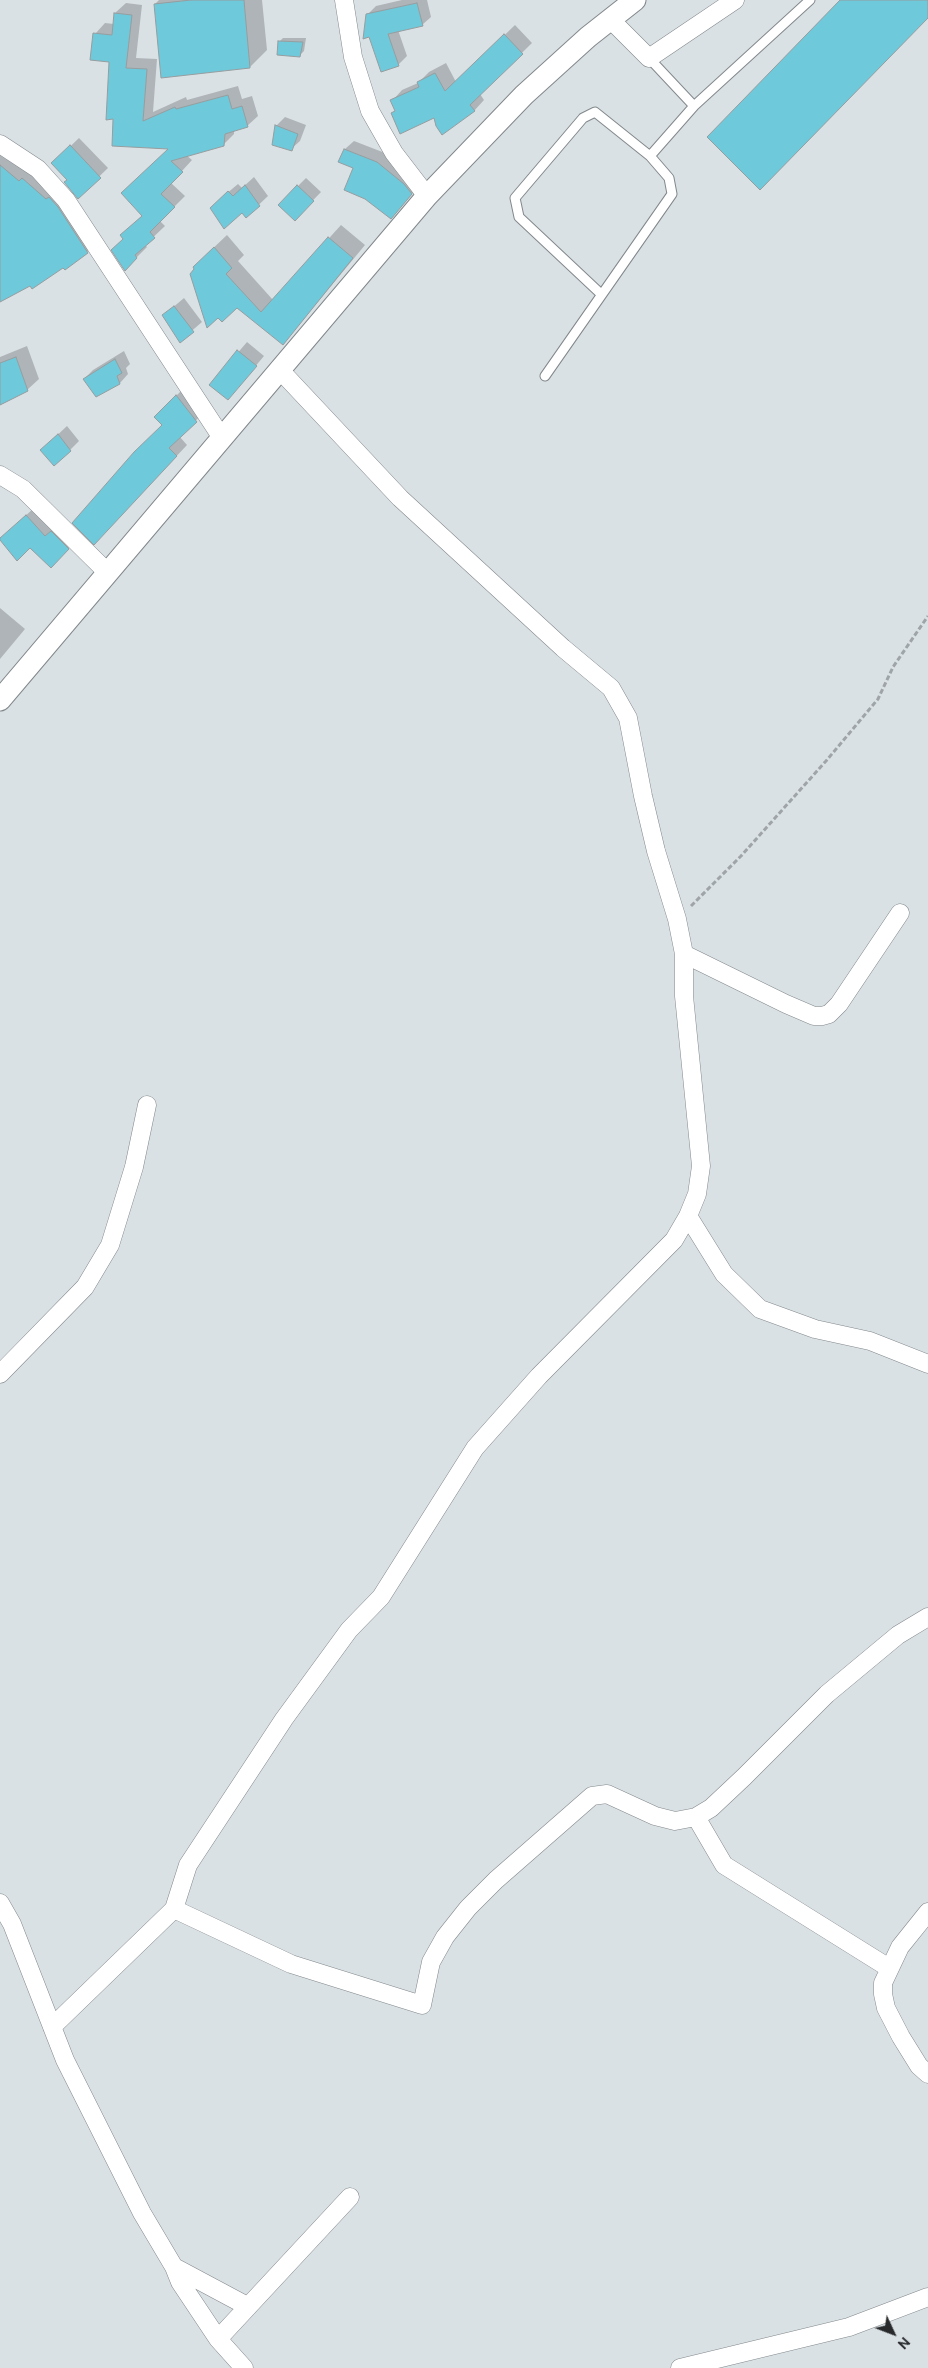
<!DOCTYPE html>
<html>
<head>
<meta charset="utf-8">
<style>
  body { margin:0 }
  #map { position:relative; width:928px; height:2368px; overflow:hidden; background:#dae1e5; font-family:Ubuntu,sans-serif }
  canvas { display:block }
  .north { position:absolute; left:868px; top:2308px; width:50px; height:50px; -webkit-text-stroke:4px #dae1e5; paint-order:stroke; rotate:133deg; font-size:14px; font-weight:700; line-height:20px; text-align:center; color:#27292b }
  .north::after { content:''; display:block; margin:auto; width:18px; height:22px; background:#27292b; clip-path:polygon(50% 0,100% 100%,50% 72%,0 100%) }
</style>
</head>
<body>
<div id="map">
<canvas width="928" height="2368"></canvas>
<div class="north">N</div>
</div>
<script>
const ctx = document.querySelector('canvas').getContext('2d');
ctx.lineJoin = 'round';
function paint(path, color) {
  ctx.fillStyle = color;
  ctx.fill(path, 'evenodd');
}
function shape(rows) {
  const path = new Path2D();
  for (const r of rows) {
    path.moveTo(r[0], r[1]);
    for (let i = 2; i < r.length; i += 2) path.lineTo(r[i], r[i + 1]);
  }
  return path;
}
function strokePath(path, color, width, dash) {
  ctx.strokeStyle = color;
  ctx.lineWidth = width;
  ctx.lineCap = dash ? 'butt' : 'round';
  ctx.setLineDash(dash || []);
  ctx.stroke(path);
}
paint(shape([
  [159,0,262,0,267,50,250,67,155,4],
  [402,0,427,0,431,17,422,25,398,30,407,56,398,65,367,15,376,6],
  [126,3,142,5,136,58,157,59,153,112,186,97,187,100,238,86,242,99,252,96,258,116,247,126,234,130,234,134,223,145,186,155,192,160,171,183,185,196,160,221,165,226,145,245,147,247,125,269,124,239,121,235,143,215,170,148,114,118,110,61,95,34,105,23,114,24,115,13],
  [515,25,532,43,480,94,484,100,474,111,435,116,392,113,396,110,392,101,402,90,418,83,429,72,446,63,456,82],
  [283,38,306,38,304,51,300,55,279,42],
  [285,117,306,125,300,141,291,149,276,126],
  [79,138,108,168,78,197,68,180,53,163],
  [354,141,385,153,420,185,399,209,355,168,340,161,345,149],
  [0,147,30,171,98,242,87,252,0,301],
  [254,177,268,196,246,217,242,211,220,199,238,184,242,188],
  [306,178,321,192,295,219,298,186],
  [341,225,365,245,283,344,207,254,227,235,244,255,238,261,273,300],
  [184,298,202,322,180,341,164,315],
  [247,342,264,356,228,399,211,384],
  [27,346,39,379,27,390,0,403,0,357],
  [124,351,130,364,126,368,128,374,120,383,96,395,84,379,93,370],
  [187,385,207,410,179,436,187,445,105,532,163,425,155,417],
  [67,426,79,441,70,450,51,441],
  [35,507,76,540,51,566,9,531],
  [0,608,25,629,0,659]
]), '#0003');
const building = shape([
  [191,0,244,0,250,68,161,78,154,4,191,0],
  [840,0,928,0,928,18,760,190,707,137,840,0],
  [417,3,423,26,388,34,399,66,381,72,369,37,363,39,366,14,417,3],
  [114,13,132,15,126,68,147,69,143,121,175,107,176,109,228,95,232,109,242,106,248,127,225,134,224,146,171,161,183,172,161,194,175,207,150,232,155,238,135,255,137,258,125,271,111,250,123,239,120,235,142,216,121,193,168,149,112,146,113,119,106,120,109,62,90,60,93,33,112,35,114,13],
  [504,34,523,54,470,105,475,111,442,135,436,126,434,118,400,134,391,113,395,111,390,100,419,87,417,82,435,73,445,91,504,34],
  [278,41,303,42,300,57,277,55,278,41],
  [275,125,298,134,292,151,272,145,275,125],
  [70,145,101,178,78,199,64,182,67,180,51,163,70,145],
  [344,149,377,162,404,184,412,194,391,219,365,199,344,190,353,168,338,162,344,149],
  [0,165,19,181,22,178,46,199,49,197,58,207,88,253,65,270,63,268,32,289,30,286,0,302,0,165],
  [245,185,260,206,246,218,242,213,224,229,210,208,228,191,233,196,245,185],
  [297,185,314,201,295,221,278,205,297,185],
  [328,237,353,258,283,345,237,308,222,322,218,318,207,328,190,274,194,269,193,267,214,247,232,268,226,274,261,312,328,237],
  [174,306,194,332,180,343,162,315,174,306],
  [237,350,257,366,228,400,209,385,237,350],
  [16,357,28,391,0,405,0,363,16,357],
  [115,359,122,373,117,376,120,384,96,397,83,379,115,359],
  [176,395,197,422,169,448,177,456,94,545,72,523,134,452,162,425,154,417,176,395],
  [58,434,71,451,54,466,40,450,58,434],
  [26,515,45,536,51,531,69,549,51,568,30,548,17,561,0,540,0,538,26,515]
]);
paint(building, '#6ec9db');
strokePath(building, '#969d9f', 1);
const service = shape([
  [694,106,810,0],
  [601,294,519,217,515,198,583,118,595,112,650,156],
  [545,376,672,194,669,178,650,156,694,106,649,58]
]);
const minor = shape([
  [344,0,353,57,370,111,394,153,427,196],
  [610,19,649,58,735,0],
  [0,144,38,169,66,200,222,438],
  [0,475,23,489,107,572],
  [684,954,786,1004,814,1016,822,1016,829,1014,839,1004,900,913],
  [688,1216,724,1274,760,1309,815,1329,870,1341,928,1364],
  [0,1374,85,1287,110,1245,134,1167,147,1105],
  [696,1817,724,1865,889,1968],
  [0,1903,12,1924,65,2060,142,2213,174,2267,180,2282,218,2339,244,2368],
  [174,1909,291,1964,422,2005,431,1962,445,1937,468,1908,496,1880,592,1796,607,1794,655,1816,675,1821,696,1817,711,1808,744,1777,827,1694,898,1635,928,1617],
  [928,1912,900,1947,883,1983,883,1994,886,2008,901,2037,919,2066,928,2074],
  [52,2027,174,1909,188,1865,284,1719,349,1630,381,1597,475,1448,539,1376,674,1240,688,1216,697,1194,701,1166,684,996,684,954,677,919,656,851,643,796,628,718,611,688,563,648,400,498,279,369],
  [174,2267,247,2306],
  [218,2339,350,2197],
  [680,2368,849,2327,928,2297]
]);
const tertiary = shape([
  [0,700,427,196,524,95,588,37,635,0]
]);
strokePath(service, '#82888b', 11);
strokePath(minor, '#82888b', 19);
strokePath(tertiary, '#82888b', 23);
strokePath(shape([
  [691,906,741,856,826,761,878,699,893,667,928,616]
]), '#9fa4a8', 3, [5, 2.5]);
strokePath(service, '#fff', 9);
strokePath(minor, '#fff', 18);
strokePath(tertiary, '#fff', 21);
</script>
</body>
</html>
